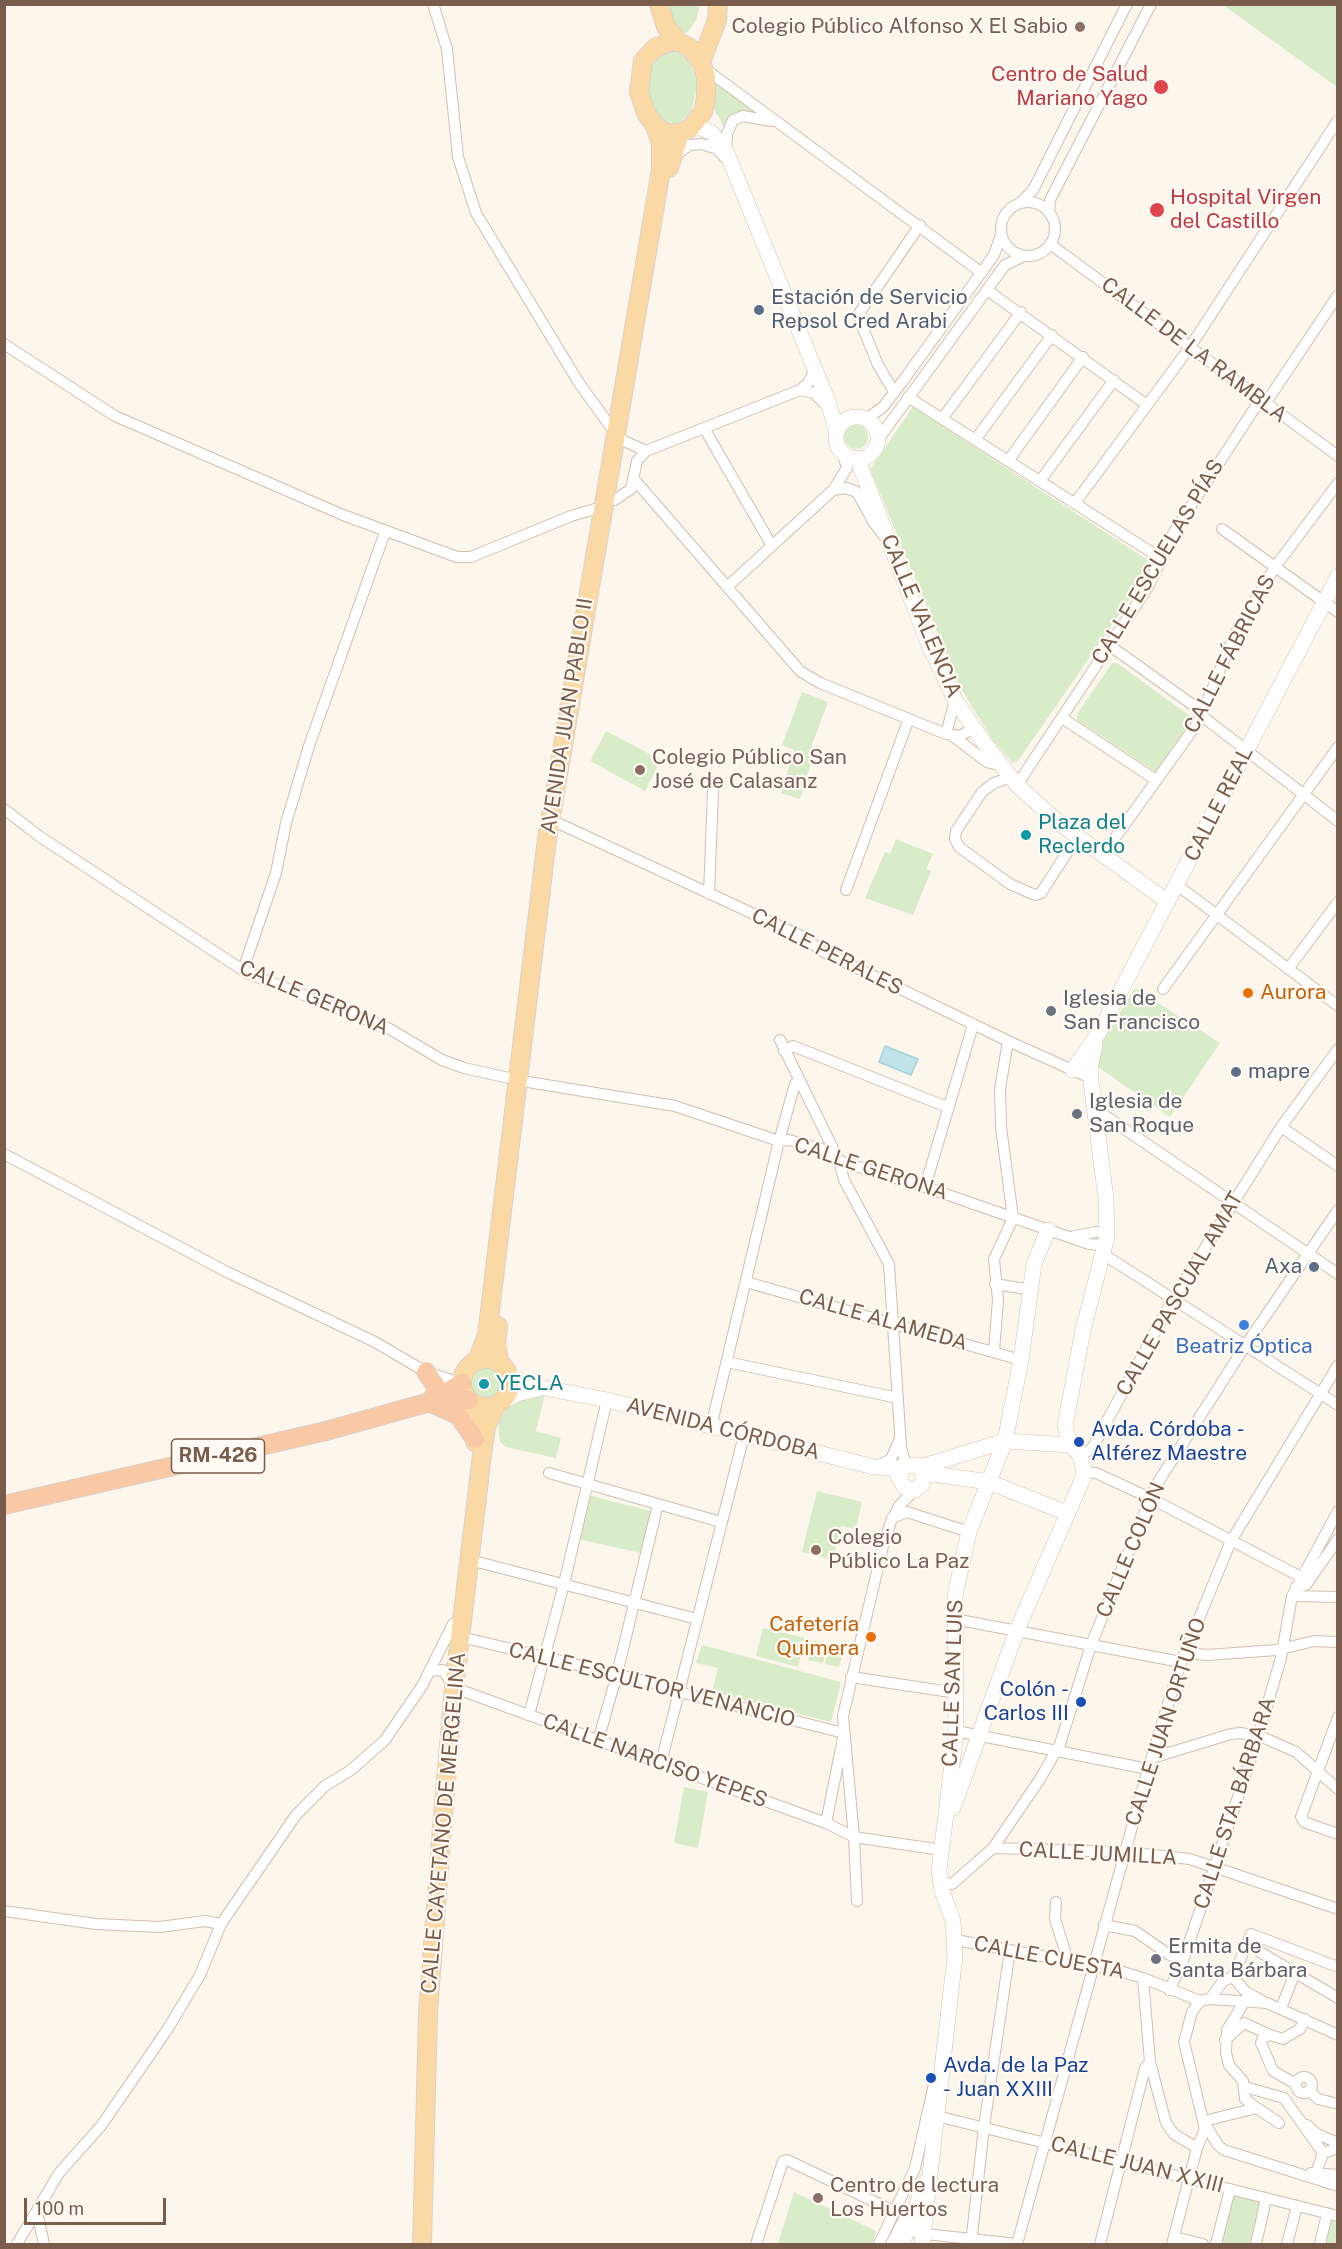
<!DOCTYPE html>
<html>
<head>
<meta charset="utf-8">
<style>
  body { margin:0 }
  #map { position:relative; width:1342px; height:2249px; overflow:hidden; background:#fdf6ec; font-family:"Public Sans",sans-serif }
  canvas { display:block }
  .frame { position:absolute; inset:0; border:6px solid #7a5c4d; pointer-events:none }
  .scale { position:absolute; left:24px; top:2198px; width:142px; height:27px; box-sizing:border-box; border:3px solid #7a5c4d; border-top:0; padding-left:8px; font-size:18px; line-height:21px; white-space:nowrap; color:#7a5c4d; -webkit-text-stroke:4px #fffaf3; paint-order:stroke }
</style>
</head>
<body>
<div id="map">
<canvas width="1342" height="2249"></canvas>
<div class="frame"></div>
<div class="scale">100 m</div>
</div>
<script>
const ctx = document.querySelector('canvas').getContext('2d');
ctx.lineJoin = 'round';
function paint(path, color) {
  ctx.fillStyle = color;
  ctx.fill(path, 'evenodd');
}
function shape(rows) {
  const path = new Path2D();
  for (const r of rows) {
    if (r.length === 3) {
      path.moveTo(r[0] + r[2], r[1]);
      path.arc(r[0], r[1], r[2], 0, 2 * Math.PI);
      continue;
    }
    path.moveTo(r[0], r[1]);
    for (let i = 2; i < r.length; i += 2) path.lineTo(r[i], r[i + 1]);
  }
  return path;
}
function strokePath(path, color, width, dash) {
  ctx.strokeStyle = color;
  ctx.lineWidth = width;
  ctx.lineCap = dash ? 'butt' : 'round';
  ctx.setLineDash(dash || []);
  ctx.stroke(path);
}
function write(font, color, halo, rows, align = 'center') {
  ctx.font = font + ' "Public Sans",sans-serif';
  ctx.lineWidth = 4.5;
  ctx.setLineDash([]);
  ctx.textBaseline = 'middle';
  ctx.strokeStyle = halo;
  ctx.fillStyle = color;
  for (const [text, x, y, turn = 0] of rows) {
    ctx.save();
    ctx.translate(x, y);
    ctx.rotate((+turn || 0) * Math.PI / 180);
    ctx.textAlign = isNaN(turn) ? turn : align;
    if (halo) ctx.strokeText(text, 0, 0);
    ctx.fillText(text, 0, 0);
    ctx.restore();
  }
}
paint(shape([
  [667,5,700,5,696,20,688,32,683,33,674,28],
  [1223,5,1337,5,1337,87],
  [668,51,681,53,688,59,698,84,691,113,677,124,662,120,656,114,648,96,651,69,656,60],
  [714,81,761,115,725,128,713,108],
  [913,407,1154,564,1018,761,1012,763,992,739,959,685,870,469],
  [856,437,12],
  [1112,663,1117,663,1193,718,1156,772,1077,720,1077,714],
  [802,692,828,702,808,755,813,757,800,799,781,793,794,750,782,745],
  [606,731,661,760,645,791,590,761],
  [896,839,933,854,926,869,931,871,913,915,865,898,885,852,890,854],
  [1135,988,1220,1043,1170,1117,1098,1067,1101,1044],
  [486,1384,17],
  [545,1394,536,1431,561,1438,556,1458,506,1447,500,1442,499,1434,499,1422,506,1409,524,1398],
  [817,1491,862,1502,856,1529,841,1526,833,1560,802,1552],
  [588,1495,654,1512,645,1554,578,1539],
  [763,1628,805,1638,798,1667,756,1656],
  [814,1640,828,1644,823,1663,808,1660],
  [830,1644,844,1648,839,1667,825,1664],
  [702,1645,841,1682,831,1722,712,1692,718,1668,696,1663],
  [684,1787,708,1792,698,1848,674,1843],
  [794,2192,876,2231,872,2244,778,2244],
  [1234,2195,1260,2201,1250,2244,1220,2244],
  [1331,2218,1337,2220,1337,2244,1325,2244]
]), '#d8ecc9');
const water = shape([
  [885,1046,918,1059,911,1075,879,1062,885,1046]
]);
paint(water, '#bfe3e8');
strokePath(water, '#a5d3da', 1.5);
const minor = shape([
  [433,4,447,49,458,157,476,213,579,383,615,433,624,441,646,451,800,390,808,383,815,369],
  [704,68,982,273],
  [726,151,727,134,733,120,743,116,771,121],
  [674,157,689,145,702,144,717,149,725,158],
  [1021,202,1033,190,1127,4],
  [1028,229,27],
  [1049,213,1050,200,1151,4],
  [1050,244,1338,456],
  [987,290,1147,405],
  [4,344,115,416,343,515,457,557,471,557,571,516,602,507],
  [800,390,814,393,826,405],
  [894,392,878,365,862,326,860,312,920,225],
  [908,397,1162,559],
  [1265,404,1338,295],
  [866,419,883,407,905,378,994,255,1001,235],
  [942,419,1021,312],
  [704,428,772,546],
  [975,440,1052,335],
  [877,441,1005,265,1024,256],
  [1008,461,1083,357],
  [633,478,800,671,820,683,946,734,960,736,974,728],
  [1040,481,1114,380],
  [833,490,846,488,857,492,874,523,884,536],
  [615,500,631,489,637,461,646,451],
  [1075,503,1190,347,1338,120],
  [1222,529,1338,612],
  [727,587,833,490,847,468,843,454],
  [1109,645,1197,708,1202,716,1338,821],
  [1062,718,1156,780],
  [946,734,955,700],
  [954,737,987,762,1002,766],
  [1011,777,994,783,982,792,956,831,955,839,959,847,1010,884,1035,895,1041,893,1077,837],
  [1017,785,1148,587,1174,532,1260,400],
  [4,809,39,836,247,973,388,1028,442,1060,464,1068,518,1080],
  [560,824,801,936,824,952,1008,1041,1086,1076,1091,1082],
  [1102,856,1199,721,1234,636,1275,567,1338,483],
  [1177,885,1338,1006],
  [846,890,908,721],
  [709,894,713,791],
  [1288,969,1338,902],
  [243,970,276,873,286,823,309,746,385,532],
  [1163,989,1338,747],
  [780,1040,839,1161,844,1180,889,1264,901,1447,906,1466],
  [784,1051,793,1046,947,1107],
  [528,1082,675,1106,779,1141,789,1140,825,1150,839,1161,925,1187,1089,1244,1101,1245,1106,1242],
  [1095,1114,1101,1113,1338,1274],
  [1281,1127,1338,1166],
  [4,1154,227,1272,375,1342,426,1372,462,1383],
  [925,1187,973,1025],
  [1071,1237,1095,1232,1102,1232,1107,1237],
  [1103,1254,1338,1405],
  [746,1282,1021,1360],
  [995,1284,1032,1290],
  [994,1351,998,1300,994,1259,1013,1218,1001,1127,1000,1089,1008,1041],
  [727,1362,898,1398],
  [711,1427,779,1141,795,1084,799,1080],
  [1076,1451,1087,1452,1093,1447,1173,1299,1281,1127,1338,1049],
  [878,1466,891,1459,899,1441],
  [1084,1472,1096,1473,1150,1498,1301,1577],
  [549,1473,721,1522],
  [893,1518,899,1506,915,1490],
  [470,1560,697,1619],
  [1296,1587,1306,1585,1338,1539],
  [1292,1596,1338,1597],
  [954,1619,1181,1662],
  [461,1637,662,1685,679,1692,844,1733,826,1823],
  [1185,1653,1207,1655,1277,1650,1314,1641,1338,1642],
  [431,1671,443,1670,454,1687,463,1691,826,1823,854,1837,942,1850],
  [851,1677,957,1693],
  [529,1715,564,1584,607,1400],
  [1338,1717,1301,1817,1304,1822,1338,1834],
  [956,1731,1148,1769],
  [598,1741,617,1674,658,1504],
  [1152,1758,1231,1734,1241,1733,1262,1737,1296,1752,1338,1789],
  [661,1763,744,1435],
  [993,1848,1125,1852,1190,1859,1338,1909],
  [940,1882,952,1884,993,1848,1040,1779,1060,1744,1091,1645,1155,1487,1245,1346,1338,1210],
  [857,1901,854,1837,843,1716,883,1546,892,1518,907,1512,969,1532],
  [1056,1902,1055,1919,1065,1951,1064,1960],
  [4,1911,96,1924,160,1927,205,1921,221,1924],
  [1104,1925,1135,1931,1168,1954,1183,1960],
  [1251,1934,1254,1946,1260,1952,1338,1998],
  [1251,1934,1338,1967],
  [1251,1934,1233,1977,1246,1992,1261,2000],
  [956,1940,1116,1970,1143,1978,1200,2001,1192,2012,1184,2042,1205,2129,1197,2148,1172,2244],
  [1143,1978,1150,2062,1166,2123,1174,2134,1197,2148],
  [1169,1990,1182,1964,1256,1743,1281,1658,1292,1596,1338,1511],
  [1210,1999,1223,1981,1233,1977],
  [1200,2001,1210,1999,1267,2003,1338,2035],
  [1245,2001,1227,2030,1226,2053,1229,2065,1243,2081,1245,2099,1257,2108],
  [1281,2008,1295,1973],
  [1270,2035,1283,2039,1300,2029,1305,2019],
  [1225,2040,1244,2023,1270,2035,1263,2038,1261,2043,1273,2071,1296,2084],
  [1304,2085,8],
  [1245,2087,1284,2098,1323,2153],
  [1309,2090,1318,2099,1338,2104],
  [937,2116,1338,2216],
  [1204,2121,1257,2108,1279,2123],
  [1205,2124,1218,2145,1224,2150,1338,2186],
  [1307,2125,1317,2134,1338,2143],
  [1311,2173,1338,2175],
  [1316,2173,1323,2153,1338,2148],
  [37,2212,44,2244],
  [908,2228,917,2233,1017,2244],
  [1174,2237,1203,2244],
  [17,2244,59,2173,101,2126,167,2030,200,1975,221,1924,296,1815,325,1786,351,1770,385,1740,422,1686,453,1624],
  [756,2244,783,2161,787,2160,894,2211],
  [879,2244,915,2168,934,2084,937,2079],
  [891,2244,908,2211],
  [971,2244,984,2127,1010,1950],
  [1017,2244,1148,1769,1181,1662,1231,1541,1338,1365],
  [1100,2244,1145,2068,1150,2062],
  [1216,2244,1230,2189],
  [1256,2244,1266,2199],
  [1287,2244,1297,2206],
  [1320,2244,1327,2214]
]);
const secondary = shape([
  [690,128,701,128,712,133,726,151,827,399,837,432],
  [857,438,21],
  [857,458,929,645,955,700,985,744,1017,785,1059,823,1168,902],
  [1073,1070,1099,1032,1338,576],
  [508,1374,529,1385,607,1400,874,1467,902,1468],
  [501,1402,517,1394,538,1389],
  [1070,1445,1065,1426,1083,1330,1107,1237,1106,1199,1091,1082,1091,1064,1095,1045],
  [918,1466,924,1473,922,1484,915,1490,905,1488,898,1476,906,1466,927,1465,1005,1441,1070,1445,1080,1455,1083,1467,1083,1478,1017,1630,953,1808],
  [924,1476,933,1474,989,1482,1062,1511,1069,1510],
  [902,2244,925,2182],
  [922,2244,955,1956,953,1921,942,1891,939,1871,956,1731,955,1595,969,1532,1005,1441,1021,1360,1034,1264,1048,1230]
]);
const primary = shape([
  [659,4,666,27,679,42],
  [670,42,679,42,690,48,701,62,706,77,706,98,703,112,690,128,680,133,667,133,655,126,646,113,639,92,643,61,655,48,670,42],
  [701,62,717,20,718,4],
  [669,168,680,133],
  [498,1326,496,1345,500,1364],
  [486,1383,24],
  [477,1361,487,1335,547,839,661,170,661,143,655,126],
  [474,1404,475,1442],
  [422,2244,428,2012,443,1815,454,1687,483,1447,486,1427,496,1405]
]);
const trunk = shape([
  [426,1372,436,1386,435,1395,430,1402],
  [435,1399,462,1383],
  [431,1403,458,1415,475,1439],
  [4,1505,326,1431,430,1402,469,1400]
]);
strokePath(minor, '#d1beb0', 12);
strokePath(secondary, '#d6c0b0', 16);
strokePath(primary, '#dad1cd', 20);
strokePath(trunk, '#dad1cd', 20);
strokePath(minor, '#fff', 10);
strokePath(secondary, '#fff', 15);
strokePath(primary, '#fbd9a5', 18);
strokePath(trunk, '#f9c8a4', 18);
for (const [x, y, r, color] of [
  [1080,27,6,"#8d6e63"],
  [1161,87,8,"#e0444e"],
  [1157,210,8,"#e0444e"],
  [759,310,6,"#5c6f8a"],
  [640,770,6,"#8d6e63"],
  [1026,835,6,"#0f9aa8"],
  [1248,993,6,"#e8710a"],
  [1051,1011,6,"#6b7280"],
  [1236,1072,6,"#5c6f8a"],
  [1077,1114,6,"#6b7280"],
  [1314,1267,6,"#5c6f8a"],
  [1244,1325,6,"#3f7fe0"],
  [484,1384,6,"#0f9aa8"],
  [1079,1442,6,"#1a4fb4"],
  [816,1550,6,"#8d6e63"],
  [871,1637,6,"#e8710a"],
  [1081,1702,6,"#1a4fb4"],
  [1156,1959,6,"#6b7280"],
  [931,2078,6,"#1a4fb4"],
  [818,2198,6,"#8d6e63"]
]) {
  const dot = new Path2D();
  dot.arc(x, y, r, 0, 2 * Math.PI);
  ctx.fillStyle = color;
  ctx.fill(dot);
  strokePath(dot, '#fffaf3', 2);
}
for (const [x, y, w] of [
  [218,1456,93]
]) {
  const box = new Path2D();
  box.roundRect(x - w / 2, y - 17, w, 34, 4.5);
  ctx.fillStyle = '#fffaf3';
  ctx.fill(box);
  strokePath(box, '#7a5c4d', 1.5);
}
write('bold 20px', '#7a5c4d', null, [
  ["RM-426",218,1456]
]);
write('21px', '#785e54', '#fffaf3', [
  ["Colegio Público Alfonso X El Sabio",1068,27,"right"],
  ["Colegio Público San",652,758],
  ["José de Calasanz",652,782],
  ["Colegio",828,1538],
  ["Público La Paz",828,1562],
  ["Centro de lectura",830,2186],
  ["Los Huertos",830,2210]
], 'left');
write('21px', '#be3a42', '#fffaf3', [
  ["Centro de Salud",1148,75],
  ["Mariano Yago",1148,99],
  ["Hospital Virgen",1170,198,"left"],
  ["del Castillo",1170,222,"left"]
], 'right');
write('21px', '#4e5e75', '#fffaf3', [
  ["Estación de Servicio",771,298],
  ["Repsol Cred Arabi",771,322],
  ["mapre",1248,1072],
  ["Axa",1302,1267,"right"]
], 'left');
write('21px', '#7a5c4d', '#fffaf3', [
  ["CALLE DE LA RAMBLA",1194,350,37],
  ["CALLE ESCUELAS PÍAS",1158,562,-59],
  ["CALLE VALENCIA",921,616,67],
  ["CALLE FÁBRICAS",1230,654,-63],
  ["AVENIDA JUAN PABLO II",567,716,-81],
  ["CALLE REAL",1219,804,-63],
  ["CALLE PERALES",827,952,27],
  ["CALLE GERONA",314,998,23],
  ["CALLE GERONA",871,1169,18],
  ["CALLE PASCUAL AMAT",1180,1294,-60],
  ["CALLE ALAMEDA",883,1320,16],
  ["AVENIDA CÓRDOBA",723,1429,14],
  ["CALLE COLÓN",1131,1550,-67],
  ["CALLE SAN LUIS",953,1683,-88],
  ["CALLE ESCULTOR VENANCIO",652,1685,14],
  ["CALLE JUAN ORTUÑO",1166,1722,-72],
  ["CALLE NARCISO YEPES",655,1761,20],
  ["CALLE STA. BÁRBARA",1235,1803,-72],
  ["CALLE CAYETANO DE MERGELINA",444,1823,-85],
  ["CALLE JUMILLA",1098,1854,3],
  ["CALLE CUESTA",1049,1958,11],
  ["CALLE JUAN XXIII",1137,2165,14]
]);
write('21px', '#0d838f', '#fffaf3', [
  ["Plaza del",1038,823],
  ["Reclerdo",1038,847],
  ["YECLA",496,1384]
], 'left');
write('21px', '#c56008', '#fffaf3', [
  ["Aurora",1260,993],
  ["Cafetería",859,1625,"right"],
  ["Quimera",859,1649,"right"]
], 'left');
write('21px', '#5b616d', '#fffaf3', [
  ["Iglesia de",1063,999],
  ["San Francisco",1063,1023],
  ["Iglesia de",1089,1102],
  ["San Roque",1089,1126],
  ["Ermita de",1168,1947],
  ["Santa Bárbara",1168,1971]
], 'left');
write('21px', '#366cbe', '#fffaf3', [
  ["Beatriz Óptica",1244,1347]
]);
write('21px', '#164399', '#fffaf3', [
  ["Avda. Córdoba -",1091,1430],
  ["Alférez Maestre",1091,1454],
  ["Colón -",1069,1690,"right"],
  ["Carlos III",1069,1714,"right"],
  ["Avda. de la Paz",943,2066],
  ["- Juan XXIII",943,2090]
], 'left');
</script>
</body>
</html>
